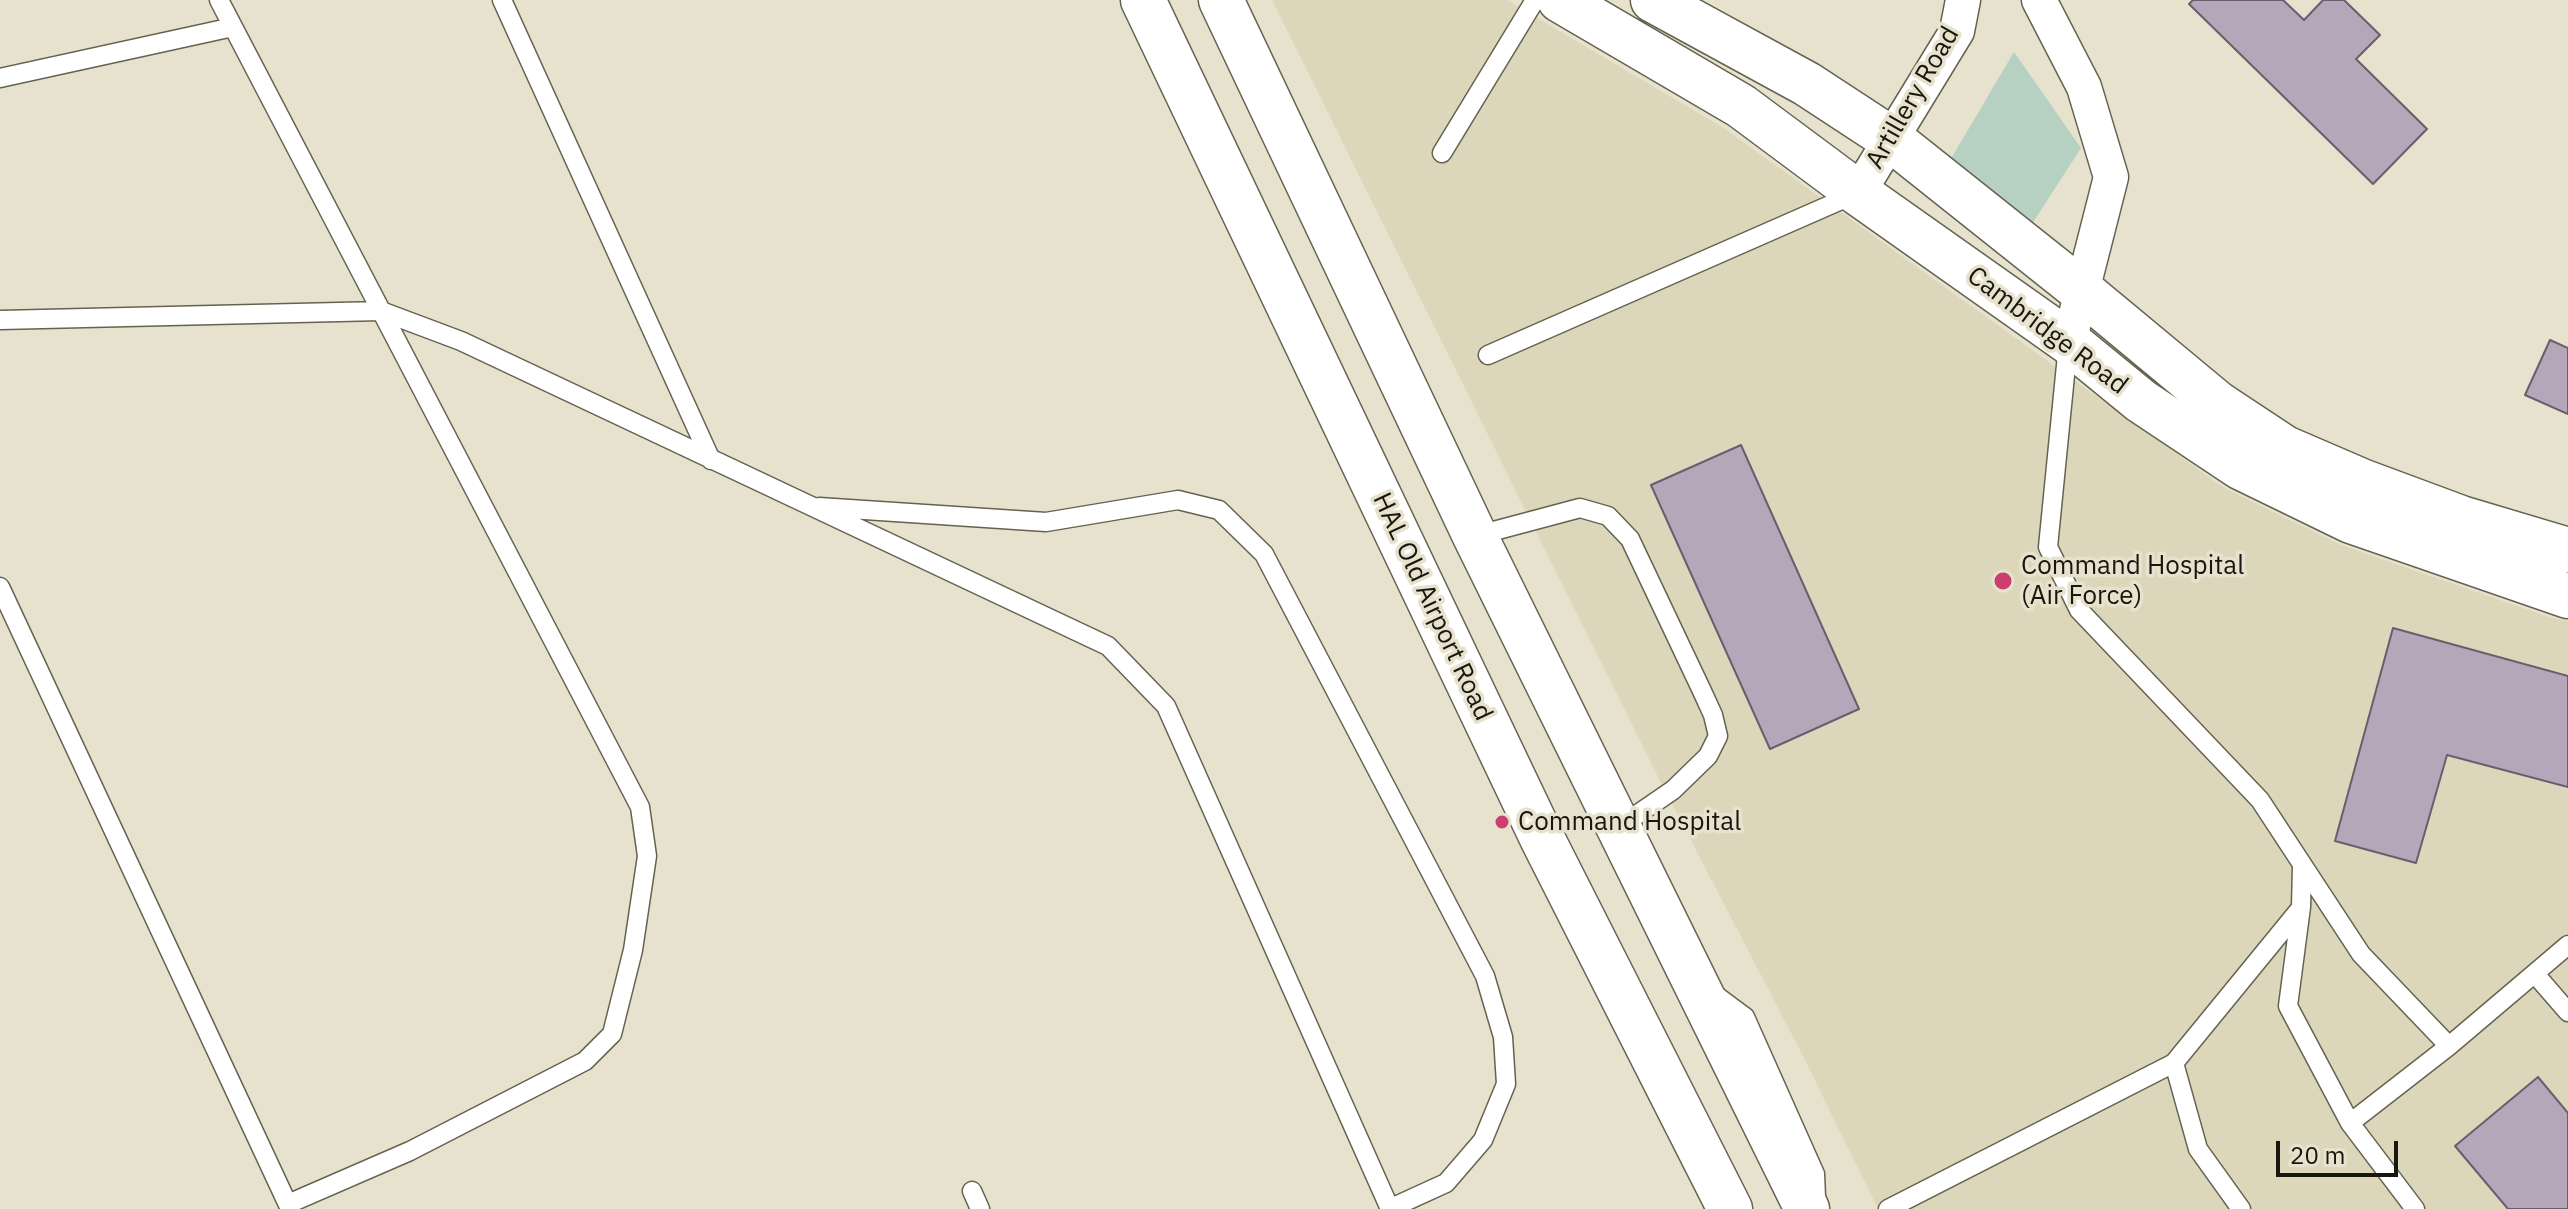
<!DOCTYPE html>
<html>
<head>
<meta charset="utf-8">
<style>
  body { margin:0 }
  #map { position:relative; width:2568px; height:1209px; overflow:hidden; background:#e6e2cd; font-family:"IBM Plex Sans",sans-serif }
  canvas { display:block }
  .scale { position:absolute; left:2276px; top:1141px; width:122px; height:36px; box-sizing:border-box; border:4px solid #18170f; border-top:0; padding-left:10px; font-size:24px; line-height:28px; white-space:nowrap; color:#18170f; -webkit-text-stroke:6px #e6e2cd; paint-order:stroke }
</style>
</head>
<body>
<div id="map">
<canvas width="2568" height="1209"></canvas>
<div class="scale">20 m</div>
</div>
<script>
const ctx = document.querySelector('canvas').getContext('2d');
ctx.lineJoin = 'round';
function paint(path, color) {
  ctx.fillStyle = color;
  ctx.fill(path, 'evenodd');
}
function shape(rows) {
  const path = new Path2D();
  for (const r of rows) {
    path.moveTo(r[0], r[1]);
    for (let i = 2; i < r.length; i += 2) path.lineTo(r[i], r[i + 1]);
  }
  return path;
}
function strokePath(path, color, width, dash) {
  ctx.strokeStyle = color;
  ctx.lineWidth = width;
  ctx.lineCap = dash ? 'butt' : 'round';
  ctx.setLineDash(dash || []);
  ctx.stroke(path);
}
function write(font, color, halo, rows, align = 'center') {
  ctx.font = font + ' "IBM Plex Sans",sans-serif';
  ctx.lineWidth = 7;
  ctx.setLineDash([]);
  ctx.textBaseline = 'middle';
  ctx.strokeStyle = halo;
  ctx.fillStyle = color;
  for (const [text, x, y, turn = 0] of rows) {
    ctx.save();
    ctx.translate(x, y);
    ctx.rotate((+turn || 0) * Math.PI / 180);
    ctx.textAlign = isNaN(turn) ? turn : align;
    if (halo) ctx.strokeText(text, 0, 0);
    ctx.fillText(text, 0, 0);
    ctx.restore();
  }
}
paint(shape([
  [1272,0,1507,0,1725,129,2224,488,2341,545,2549,617,2568,621,2568,1209,1878,1209,1803,1056,1656,773]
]), '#dcd7ba');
paint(shape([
  [2014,52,2081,148,2019,244,1939,179]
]), '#b6d0c2');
const building = shape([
  [2193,0,2283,0,2304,20,2323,0,2344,0,2380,35,2356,59,2427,129,2373,184,2189,4,2193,0],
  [2550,340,2568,348,2568,414,2525,395,2550,340],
  [1741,445,1859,709,1770,749,1651,485,1741,445],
  [2393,628,2568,676,2568,787,2447,755,2416,863,2335,841,2393,628],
  [2538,1077,2568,1113,2568,1209,2508,1209,2455,1146,2538,1077]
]);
paint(building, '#b5a7b9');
strokePath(building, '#6a5d6d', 2);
const lane = shape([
  [219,0,640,807,647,856,633,950,612,1034,585,1061,410,1151,288,1204],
  [502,0,711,460],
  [0,78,233,27],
  [1442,153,1535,0],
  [0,320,381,311,461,341,1108,646,1166,706,1390,1209],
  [2068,345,2048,547,2079,610,2260,800,2361,954,2449,1046,2568,945],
  [1488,355,1855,194],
  [819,507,1046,522,1178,500,1219,510,1264,554,1485,976,1503,1037,1506,1084,1483,1140,1446,1183,1389,1209],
  [1475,536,1580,508,1608,516,1630,539,1702,691,1713,715,1718,736,1708,756,1673,790,1619,827],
  [0,587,290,1209],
  [2302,866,2301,907,2288,1006,2350,1123,2415,1209],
  [2535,974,2568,1012],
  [1714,994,1745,1017,1815,1174,1816,1197],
  [2350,1123,2449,1046],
  [972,1191,980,1209],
  [1888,1209,2174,1063],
  [2241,1209,2198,1149,2174,1063,2300,909]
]);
const street = shape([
  [2039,0,2084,87,2111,177,2069,342],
  [1858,193,1957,31,1963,0]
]);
const secondary = shape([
  [1560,0,1741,106,1858,193,2069,342,2141,401,2240,467,2351,521,2568,596],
  [1653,0,1807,84,1891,139,2082,291,2217,403,2285,448,2364,482,2461,518,2568,550]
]);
const primary = shape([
  [1143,0,1543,840,1730,1209],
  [1221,0,1475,536,1807,1209]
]);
strokePath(lane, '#666250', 21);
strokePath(street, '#666250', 37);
strokePath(secondary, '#666250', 47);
strokePath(primary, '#666250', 47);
strokePath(lane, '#fff', 18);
strokePath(street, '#fff', 34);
strokePath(secondary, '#fff', 44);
strokePath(primary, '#fff', 44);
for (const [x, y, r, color] of [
  [2003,581,10,"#cb3e6d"],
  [1502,822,8,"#cb3e6d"]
]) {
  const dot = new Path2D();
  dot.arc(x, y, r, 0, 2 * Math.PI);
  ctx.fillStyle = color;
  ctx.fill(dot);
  strokePath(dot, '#e6e2cd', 3);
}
write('26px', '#18170f', '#e6e2cd', [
  ["Artillery Road",1913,98,-60],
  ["Cambridge Road",2047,331,37],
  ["HAL Old Airport Road",1432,607,65]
]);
write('26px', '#18170f', '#e6e2cd', [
  ["Command Hospital",2021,566],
  ["(Air Force)",2021,596],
  ["Command Hospital",1518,822]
], 'left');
</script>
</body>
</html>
